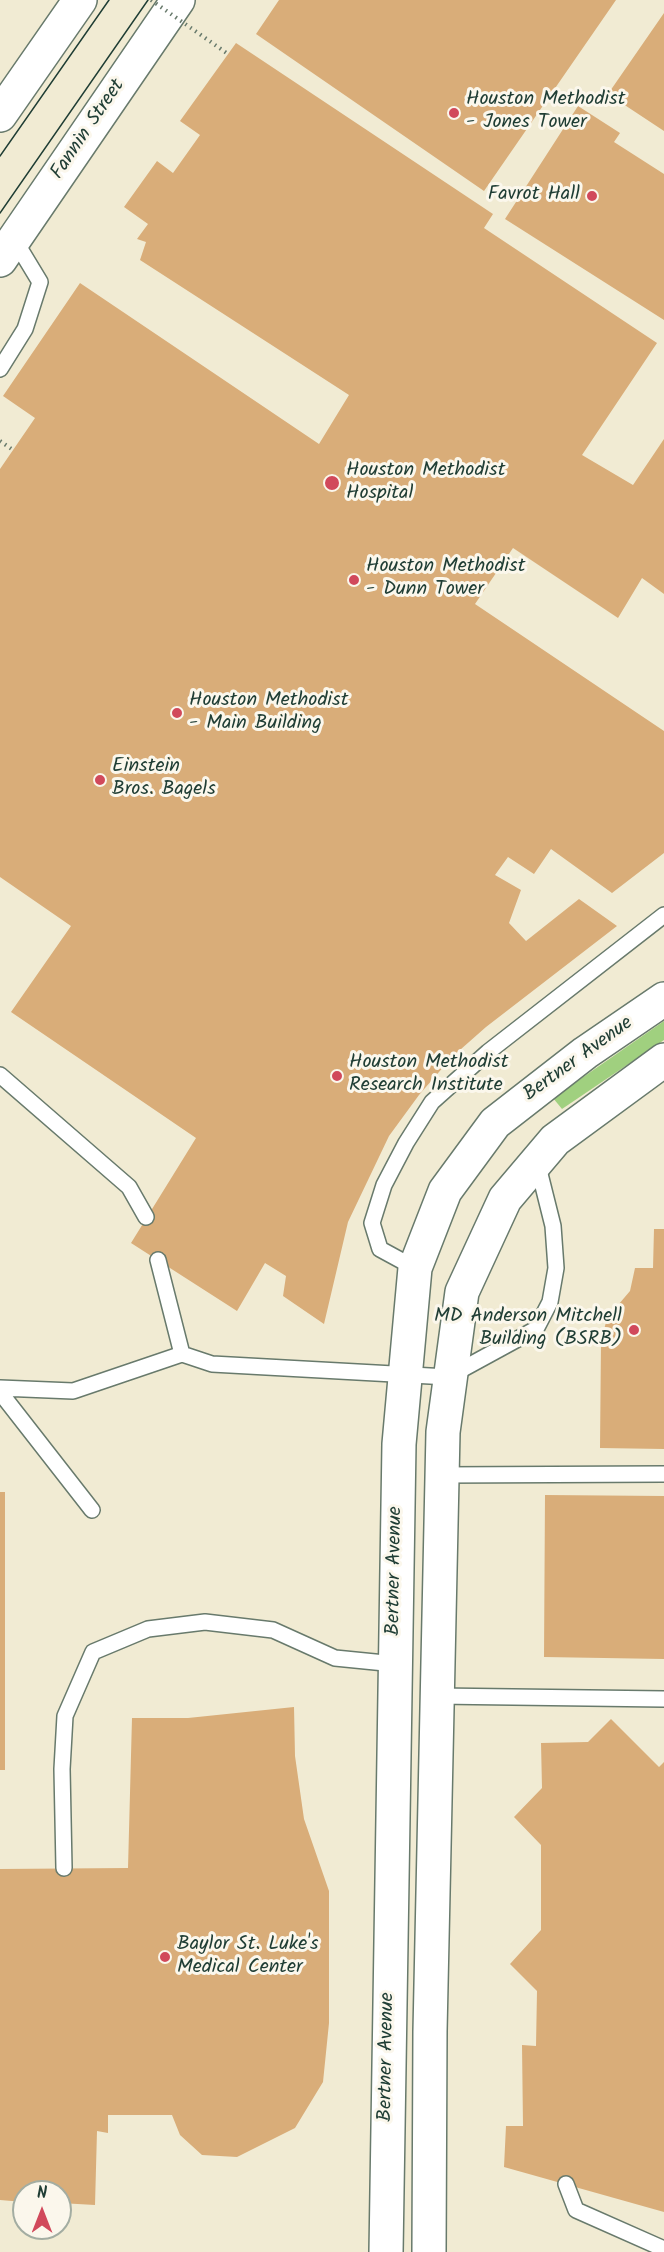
<!DOCTYPE html>
<html>
<head>
<meta charset="utf-8">
<style>
  body { margin:0 }
  #map { position:relative; width:664px; height:2252px; overflow:hidden; background:#f1ebd3; font-family:Kalam,sans-serif }
  canvas { display:block }
  .north { position:absolute; left:12px; top:2180px; width:60px; height:60px; box-sizing:border-box; background:#fbf7ec; border:2px solid #a3ada2; border-radius:50%; rotate:0deg; font-size:16px; font-weight:700; line-height:24px; text-align:center; color:#1f3d34 }
  .north::after { content:''; display:block; margin:auto; width:21px; height:27px; background:#d1495b; clip-path:polygon(50% 0,100% 100%,50% 72%,0 100%) }
</style>
</head>
<body>
<div id="map">
<canvas width="664" height="2252"></canvas>
<div class="north">N</div>
</div>
<script>
const ctx = document.querySelector('canvas').getContext('2d');
ctx.lineJoin = 'round';
function paint(path, color) {
  ctx.fillStyle = color;
  ctx.fill(path, 'evenodd');
}
function shape(rows) {
  const path = new Path2D();
  for (const r of rows) {
    path.moveTo(r[0], r[1]);
    for (let i = 2; i < r.length; i += 2) path.lineTo(r[i], r[i + 1]);
  }
  return path;
}
function strokePath(path, color, width, dash) {
  ctx.strokeStyle = color;
  ctx.lineWidth = width;
  ctx.lineCap = dash ? 'butt' : 'round';
  ctx.setLineDash(dash || []);
  ctx.stroke(path);
}
function write(font, color, halo, rows, align = 'center') {
  ctx.font = font + ' Kalam,sans-serif';
  ctx.lineWidth = 6;
  ctx.setLineDash([]);
  ctx.textBaseline = 'middle';
  ctx.strokeStyle = halo;
  ctx.fillStyle = color;
  for (const [text, x, y, turn = 0] of rows) {
    ctx.save();
    ctx.translate(x, y);
    ctx.rotate((+turn || 0) * Math.PI / 180);
    ctx.textAlign = isNaN(turn) ? turn : align;
    if (halo) ctx.strokeText(text, 0, 0);
    ctx.fillText(text, 0, 0);
    ctx.restore();
  }
}
paint(shape([
  [664,1021,664,1040,562,1109,553,1098]
]), '#a0d07f');
paint(shape([
  [279,0,616,0,484,191,256,34],
  [664,13,664,131,608,94],
  [236,43,493,214,484,228,657,343,582,455,633,485,664,439,664,594,642,578,618,618,513,548,475,604,664,731,664,853,612,893,551,849,534,874,508,857,495,875,521,890,509,923,526,941,579,899,617,926,486,1027,452,1057,419,1095,389,1136,348,1222,324,1324,283,1296,286,1276,265,1263,237,1311,131,1243,196,1138,11,1012,71,926,0,877,0,469,35,418,3,396,80,283,319,444,349,395,140,260,146,242,137,239,148,224,124,207,157,161,173,173,200,135,180,121],
  [578,106,620,133,614,142,664,174,664,320,505,219],
  [654,1229,664,1229,664,1449,600,1448,601,1342,607,1318,630,1291,635,1268,653,1268],
  [0,1492,5,1492,5,1770,0,1770],
  [545,1495,664,1496,664,1659,544,1657],
  [294,1707,295,1756,304,1819,329,1891,329,2023,323,2082,295,2128,237,2157,202,2155,180,2135,172,2115,108,2115,108,2133,97,2131,95,2205,60,2203,60,2192,24,2192,24,2202,0,2200,0,1869,128,1868,132,1718,188,1718],
  [611,1719,659,1767,664,1762,664,2212,504,2167,506,2126,523,2126,522,2045,536,2046,537,1991,510,1964,541,1930,541,1845,514,1817,542,1788,541,1743,588,1742]
]), '#d9ad79');
const service = shape([
  [0,369,25,329,40,282,14,239],
  [0,1075,129,1187,146,1217],
  [158,1260,182,1354],
  [415,1268,380,1249,372,1223,384,1185,406,1143,432,1102,488,1052,664,915],
  [0,1388,73,1391,182,1354,212,1364,448,1377,536,1329,550,1302,556,1268,553,1226,537,1162],
  [0,1392,92,1510],
  [442,1475,664,1474],
  [437,1696,664,1699],
  [64,1868,62,1769,65,1716,93,1652,148,1629,205,1622,273,1630,335,1658,395,1664],
  [566,2184,576,2210,664,2249]
]);
const tertiary = shape([
  [386,2252,399,1444,415,1268,445,1191,495,1123,585,1053,664,999],
  [429,2252,430,2031,443,1432,462,1292,505,1199,555,1140,664,1060]
]);
const primary = shape([
  [0,115,80,0],
  [0,260,178,0]
]);
strokePath(service, '#687a6c', 18);
strokePath(tertiary, '#687a6c', 36);
strokePath(primary, '#687a6c', 36);
strokePath(shape([
  [0,441,13,450]
]), '#687a6c', 4, [1.5, 4.5]);
strokePath(service, '#fff', 15);
strokePath(tertiary, '#fff', 33);
strokePath(primary, '#fff', 33);
strokePath(shape([
  [0,156,109,0],
  [0,213,148,0]
]), '#1f3d34', 1.5);
strokePath(shape([
  [151,0,228,54]
]), '#687a6c', 4, [1.5, 4.5]);
for (const [x, y, r, color] of [
  [454,113,6,"#d1495b"],
  [592,196,6,"#d1495b"],
  [332,483,8,"#d1495b"],
  [354,580,6,"#d1495b"],
  [177,713,6,"#d1495b"],
  [100,780,6,"#d1495b"],
  [337,1076,6,"#d1495b"],
  [634,1330,6,"#d1495b"],
  [165,1957,6,"#d1495b"]
]) {
  const dot = new Path2D();
  dot.arc(x, y, r, 0, 2 * Math.PI);
  ctx.fillStyle = color;
  ctx.fill(dot);
  strokePath(dot, '#fbf7ec', 2);
}
write('20px', '#1f3d34', '#fbf7ec', [
  ["Houston Methodist",466,101],
  ["- Jones Tower",466,124],
  ["Favrot Hall",580,196,"right"],
  ["Houston Methodist",346,472],
  ["Hospital",346,495],
  ["Houston Methodist",366,568],
  ["- Dunn Tower",366,591],
  ["Houston Methodist",189,702],
  ["- Main Building",189,725],
  ["Einstein",112,768],
  ["Bros. Bagels",112,791],
  ["Houston Methodist",349,1064],
  ["Research Institute",349,1087],
  ["MD Anderson Mitchell",622,1318,"right"],
  ["Building (BSRB)",622,1341,"right"],
  ["Baylor St. Luke's",177,1946],
  ["Medical Center",177,1969]
], 'left');
write('20px', '#1f3d34', '#fbf7ec', [
  ["Fannin Street",89,130,-56],
  ["Bertner Avenue",579,1060,-36],
  ["Bertner Avenue",396,1571,-89],
  ["Bertner Avenue",388,2057,-89]
]);
</script>
</body>
</html>
